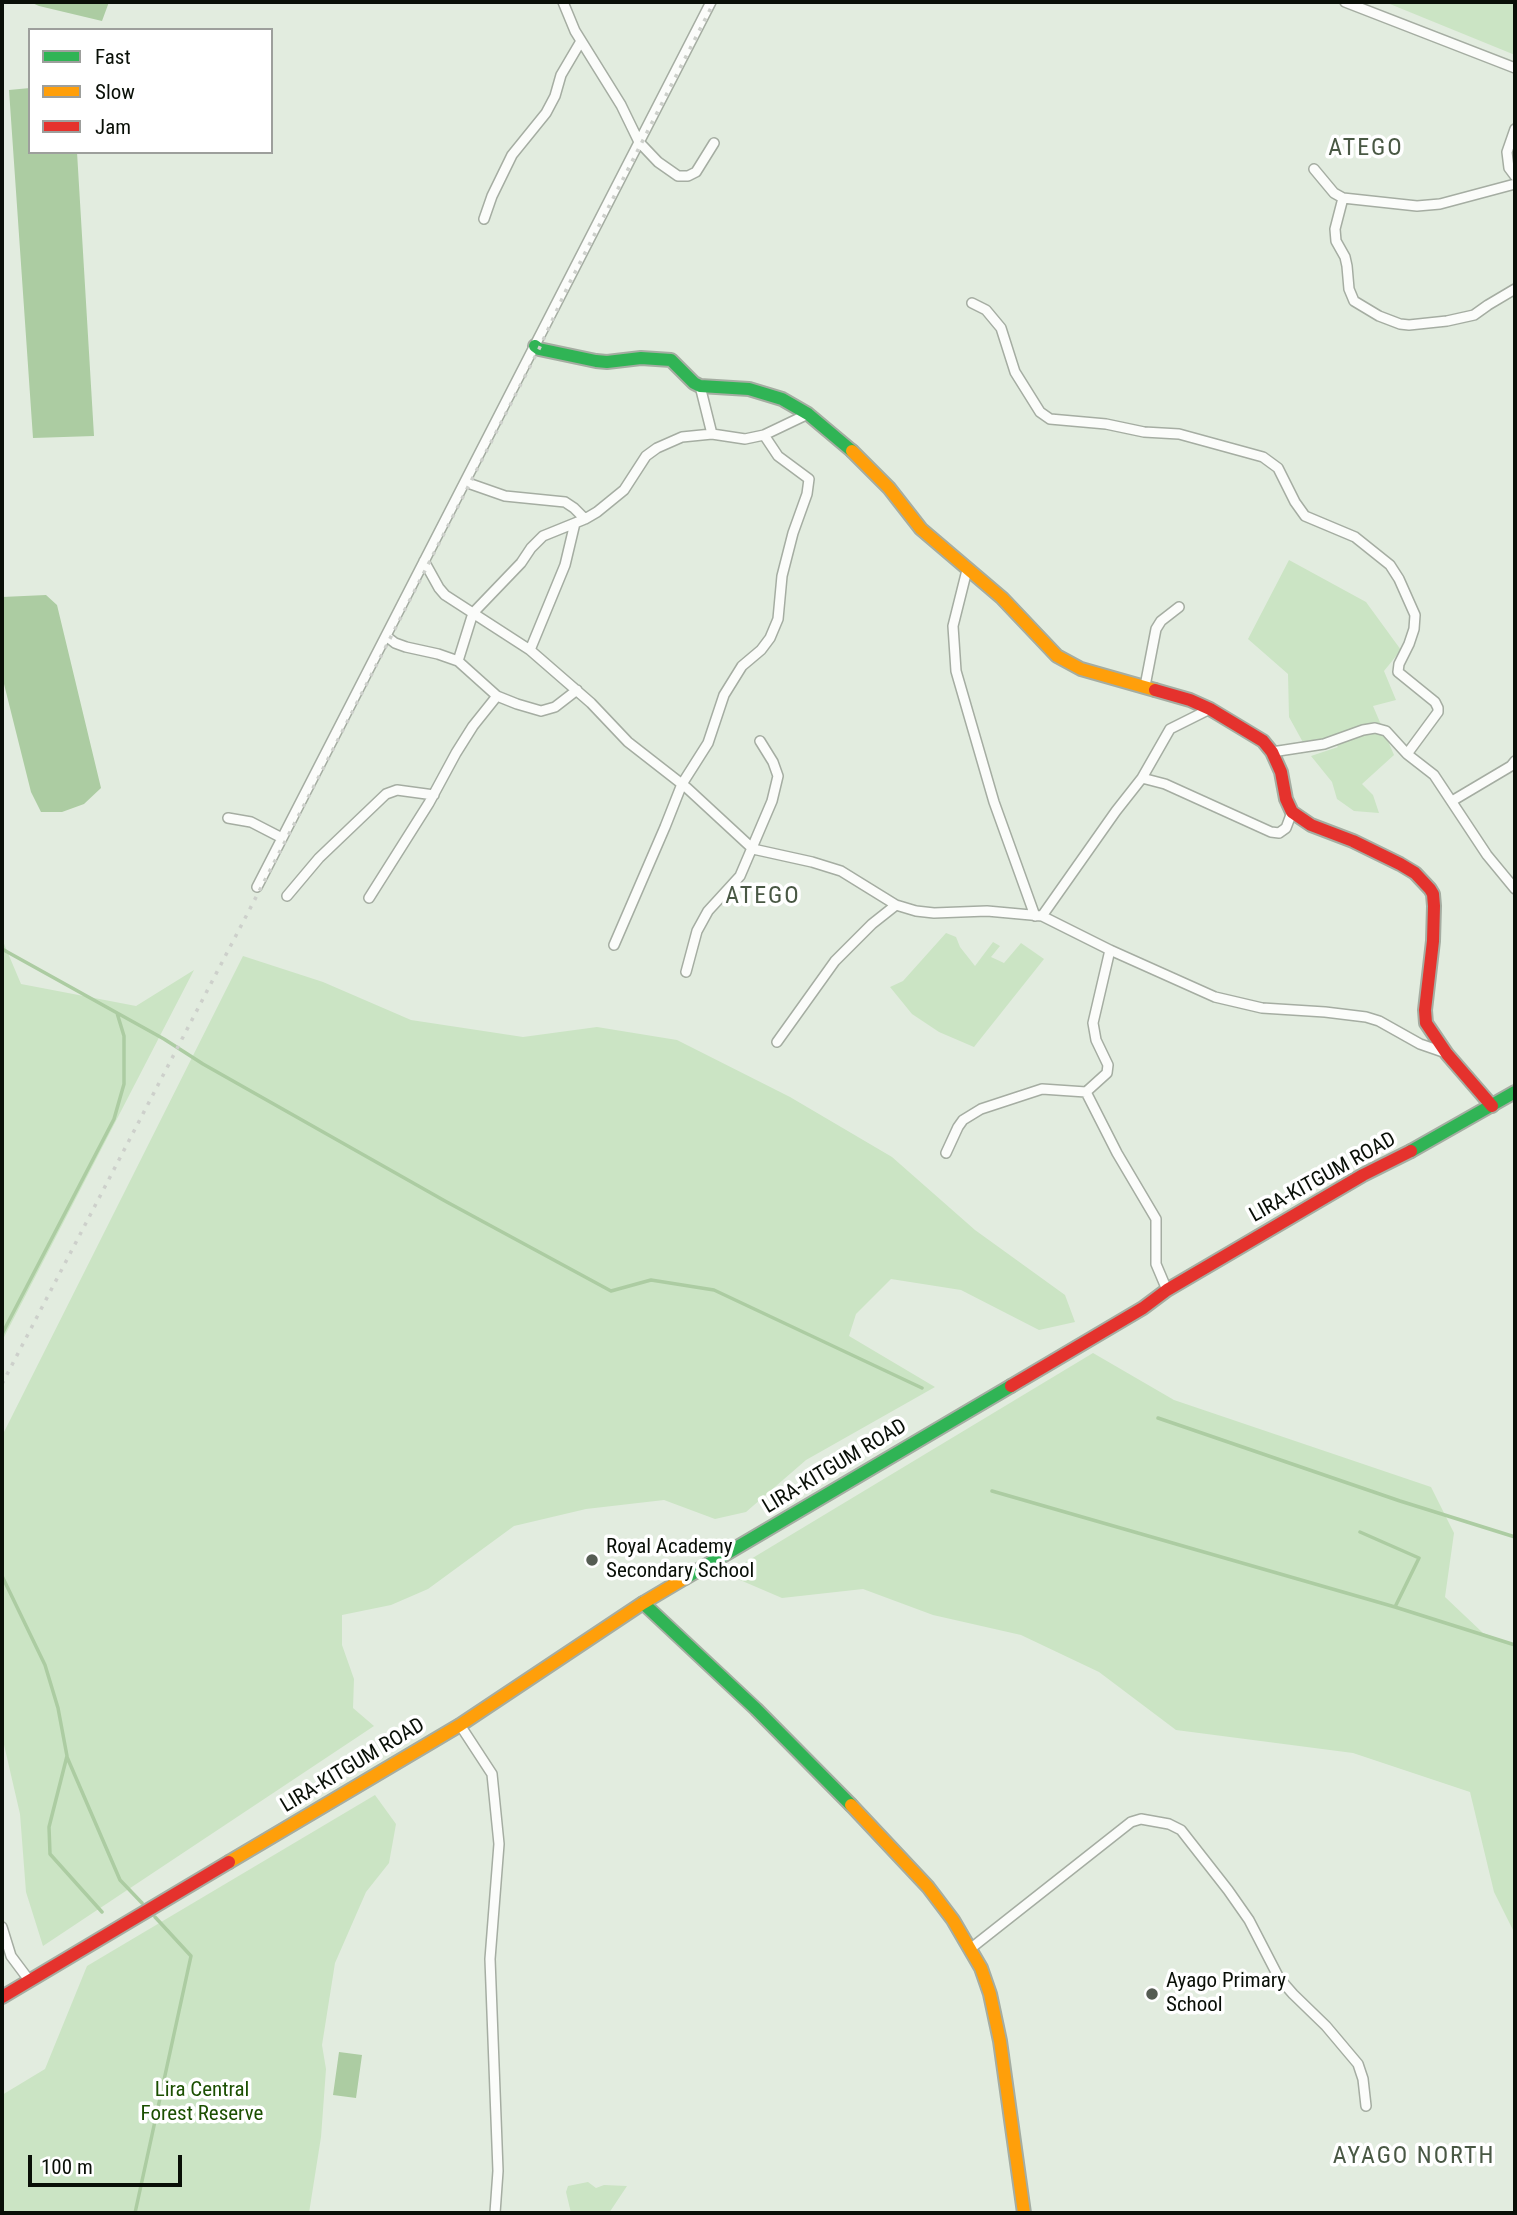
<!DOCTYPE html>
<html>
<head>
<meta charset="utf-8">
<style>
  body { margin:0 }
  #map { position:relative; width:1517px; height:2215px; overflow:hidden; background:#e2ecdf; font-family:"Roboto Condensed",sans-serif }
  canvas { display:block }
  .frame { position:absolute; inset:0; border:4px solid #090f07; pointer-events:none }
  .legend { position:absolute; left:28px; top:28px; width:245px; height:126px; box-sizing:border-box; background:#fff; border:2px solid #9d9f9c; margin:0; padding:9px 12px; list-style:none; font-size:21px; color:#090f07 }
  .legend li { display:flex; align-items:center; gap:14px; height:35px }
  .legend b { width:35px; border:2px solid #9d9f9c }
  .scale { position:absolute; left:28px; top:2155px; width:154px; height:32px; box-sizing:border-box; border:4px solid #090f07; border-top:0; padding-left:9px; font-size:21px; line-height:24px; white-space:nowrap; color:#090f07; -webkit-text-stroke:5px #fff; paint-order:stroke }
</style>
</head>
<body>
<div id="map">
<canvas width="1517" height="2215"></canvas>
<div class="frame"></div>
<ul class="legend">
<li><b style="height:9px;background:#30b455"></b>Fast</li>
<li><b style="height:9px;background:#ff9f0a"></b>Slow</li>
<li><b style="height:9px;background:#e5322d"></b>Jam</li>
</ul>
<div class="scale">100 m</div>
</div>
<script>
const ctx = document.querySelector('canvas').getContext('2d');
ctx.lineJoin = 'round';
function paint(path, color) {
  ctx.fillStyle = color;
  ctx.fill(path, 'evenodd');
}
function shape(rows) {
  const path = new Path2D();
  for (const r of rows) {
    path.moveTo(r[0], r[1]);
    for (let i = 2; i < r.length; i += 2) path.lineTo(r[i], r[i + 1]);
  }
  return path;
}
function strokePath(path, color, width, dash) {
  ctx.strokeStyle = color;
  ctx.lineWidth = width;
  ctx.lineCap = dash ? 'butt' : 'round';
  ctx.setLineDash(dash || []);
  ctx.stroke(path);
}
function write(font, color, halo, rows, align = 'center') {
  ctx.font = font + ' "Roboto Condensed",sans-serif';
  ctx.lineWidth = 7;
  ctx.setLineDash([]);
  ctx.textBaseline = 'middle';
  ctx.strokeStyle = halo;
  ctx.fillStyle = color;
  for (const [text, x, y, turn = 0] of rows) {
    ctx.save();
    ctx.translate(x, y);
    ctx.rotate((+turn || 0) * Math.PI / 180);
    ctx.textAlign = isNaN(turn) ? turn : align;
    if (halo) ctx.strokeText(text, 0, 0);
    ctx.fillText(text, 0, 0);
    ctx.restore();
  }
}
paint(shape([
  [1385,2,1515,2,1515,55],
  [1289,560,1366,602,1401,650,1384,671,1396,700,1373,706,1394,755,1362,784,1373,795,1379,813,1354,811,1337,799,1332,782,1311,756,1338,747,1332,738,1305,746,1289,717,1288,674,1248,639],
  [946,933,956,937,960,947,975,966,993,942,1000,946,991,957,1004,963,1021,943,1044,959,974,1047,939,1032,912,1014,890,987,903,981],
  [2,939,21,984,136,1006,194,970,2,1341],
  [243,956,323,982,411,1020,523,1037,597,1027,677,1040,790,1097,892,1157,975,1230,1065,1295,1075,1322,1039,1330,961,1290,891,1279,856,1314,849,1336,935,1387,806,1460,746,1512,715,1519,664,1500,586,1509,514,1526,428,1589,391,1605,342,1615,342,1645,354,1679,353,1708,374,1726,43,1946,26,1892,20,1814,2,1736,2,1436],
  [1093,1353,1174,1400,1431,1487,1454,1533,1445,1597,1483,1633,1515,1645,1515,1934,1494,1892,1470,1792,1353,1753,1176,1730,1099,1672,1021,1635,933,1615,863,1589,782,1598,726,1574],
  [375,1795,396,1824,389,1863,366,1892,335,1963,322,2045,326,2069,321,2137,309,2213,2,2213,2,2095,45,2069,87,1966],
  [588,2182,596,2188,604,2185,627,2186,609,2213,571,2213,566,2192,568,2186]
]), '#cbe4c4');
paint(shape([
  [30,2,109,2,102,21,39,6],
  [30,88,30,152,77,152,94,436,33,438,9,90],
  [46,595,57,605,101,788,84,804,62,812,41,812,31,792,2,676,2,597],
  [339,2052,362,2055,356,2098,333,2095]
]), '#accca2');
strokePath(shape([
  [2,949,164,1039,203,1064,445,1201,611,1291,651,1280,714,1290,922,1388],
  [2,1334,114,1119,124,1084,124,1036,117,1013],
  [1158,1418,1400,1501,1515,1537],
  [992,1491,1395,1607],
  [1360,1532,1419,1558,1395,1607,1515,1645],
  [2,1576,45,1665,58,1708,67,1756,49,1827,50,1854,102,1912],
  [67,1757,120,1880,142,1903],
  [135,2213,191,1956,155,1917]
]), '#accca2', 3.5);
const street = shape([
  [563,2,575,31,621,105,639,142,658,162,678,176,688,176,696,172,714,143],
  [1345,2,1515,68],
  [1515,129,1507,152,1509,168,1515,176],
  [1314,169,1334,193,1343,198,1417,206,1440,204,1515,184],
  [1343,198,1335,229,1336,241,1345,257,1347,266,1349,289,1354,301,1379,316,1400,324,1409,325,1447,321,1474,315,1488,305,1515,289],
  [484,219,492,196,512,155,546,113,555,96,561,75,581,41],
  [972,303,986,310,1001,328,1015,372,1040,412,1050,419,1106,424,1144,432,1179,434,1263,457,1278,468,1295,502,1305,516,1355,537,1390,565,1399,579,1415,615,1414,629,1409,644,1399,664,1398,672,1435,702,1438,708,1438,712,1407,754],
  [700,386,712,434],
  [465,482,505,496,565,502,574,508,585,519],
  [575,523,565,565,530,650,591,703,628,742,687,788,753,849,812,862,841,871,896,905,916,911,934,913,987,911,1042,916,1110,950,1215,997,1262,1008,1325,1012,1366,1017,1379,1021,1420,1044,1446,1053],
  [424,561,439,588,445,595,530,650],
  [967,570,953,626,956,671,994,802,1035,916],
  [386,636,395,643,406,647,438,654,458,661,497,696,517,704,541,711,555,707,577,690],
  [458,661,473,613,521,563,531,548,543,536,585,519,597,512,624,490,646,456,657,448,682,437,712,434,745,439,764,435,808,414],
  [1145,686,1156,629,1161,621,1179,607],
  [1272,752,1324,744,1363,730,1375,728,1386,731,1407,754,1434,775,1487,855,1515,889],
  [1142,778,1170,729,1210,709],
  [1452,801,1511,766,1515,761],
  [228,818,251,822,282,838],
  [257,887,711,2],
  [287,896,319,858,386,794,397,790,434,795],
  [369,898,429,803,456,753,473,726,497,696],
  [1042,916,1116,811,1142,778,1165,784,1271,832,1279,833,1286,828,1292,812],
  [614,945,665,827,682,784,708,743,724,695,742,666,761,650,770,638,778,619,782,576,793,533,807,494,809,479,778,456,764,435],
  [686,972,697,931,708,911,740,876,772,801,778,776,773,762,760,741],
  [777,1042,835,961,872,924,896,905],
  [1086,1092,1117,1153,1156,1219,1156,1264,1167,1290],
  [946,1153,958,1127,963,1120,981,1109,1042,1089,1086,1092,1107,1073,1108,1065,1096,1040,1093,1023,1110,950],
  [460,1725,492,1774,499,1844,490,1959,498,2171,495,2213],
  [2,1927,11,1956,29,1980],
  [970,1949,1131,1822,1141,1819,1169,1824,1181,1830,1228,1890,1249,1920,1279,1978,1293,1994,1326,2026,1358,2064,1363,2079,1366,2106]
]);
const fast = shape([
  [535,346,539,349,596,361,607,362,641,358,671,360,694,383,700,386,749,389,782,399,808,414,852,451],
  [1411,1151,1515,1092],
  [685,1578,1011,1386],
  [643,1603,756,1709,851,1805]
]);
const slow = shape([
  [852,451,889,488,921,529,1002,598,1057,656,1081,669,1155,690],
  [851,1805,928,1887,953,1920,981,1968,990,1994,1000,2041,1024,2213],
  [229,1862,460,1725,643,1603,685,1578]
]);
const jam = shape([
  [1155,690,1190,700,1210,709,1263,741,1272,752,1281,772,1286,799,1292,812,1311,825,1353,841,1400,864,1415,873,1430,889,1433,894,1434,906,1433,941,1425,1010,1426,1023,1447,1054,1492,1106],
  [1011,1386,1143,1308,1167,1290,1363,1175,1411,1151],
  [2,1997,229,1862]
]);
strokePath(street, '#a5ada2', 12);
strokePath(fast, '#a5ada2', 16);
strokePath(slow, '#a5ada2', 16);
strokePath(jam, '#a5ada2', 16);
strokePath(street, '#fbfcfa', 9);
strokePath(fast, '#30b455', 12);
strokePath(slow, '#ff9f0a', 12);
strokePath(jam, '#e5322d', 12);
strokePath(shape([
  [2,1384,326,763,539,349,568,286,714,2]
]), '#cdd0cb', 3.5, [3.5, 7]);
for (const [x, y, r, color] of [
  [592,1560,7,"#555c53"],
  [1152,1994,7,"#555c53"]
]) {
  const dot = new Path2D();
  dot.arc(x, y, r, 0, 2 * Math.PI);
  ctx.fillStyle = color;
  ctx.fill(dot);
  strokePath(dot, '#fff', 2.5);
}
write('21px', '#090f07', '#fff', [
  ["LIRA-KITGUM ROAD",1323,1178,-29],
  ["LIRA-KITGUM ROAD",835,1467,-31],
  ["LIRA-KITGUM ROAD",353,1766,-31]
]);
write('21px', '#090f07', '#fff', [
  ["Royal Academy",606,1548],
  ["Secondary School",606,1572],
  ["Ayago Primary",1166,1982],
  ["School",1166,2006]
], 'left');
write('21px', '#1b4f01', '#fff', [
  ["Lira Central",202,2091],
  ["Forest Reserve",202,2115]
]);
ctx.letterSpacing = '2px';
write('24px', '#495844', '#fff', [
  ["ATEGO",1366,149],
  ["ATEGO",763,897],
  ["AYAGO NORTH",1414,2157]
]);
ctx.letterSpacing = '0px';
</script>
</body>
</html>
